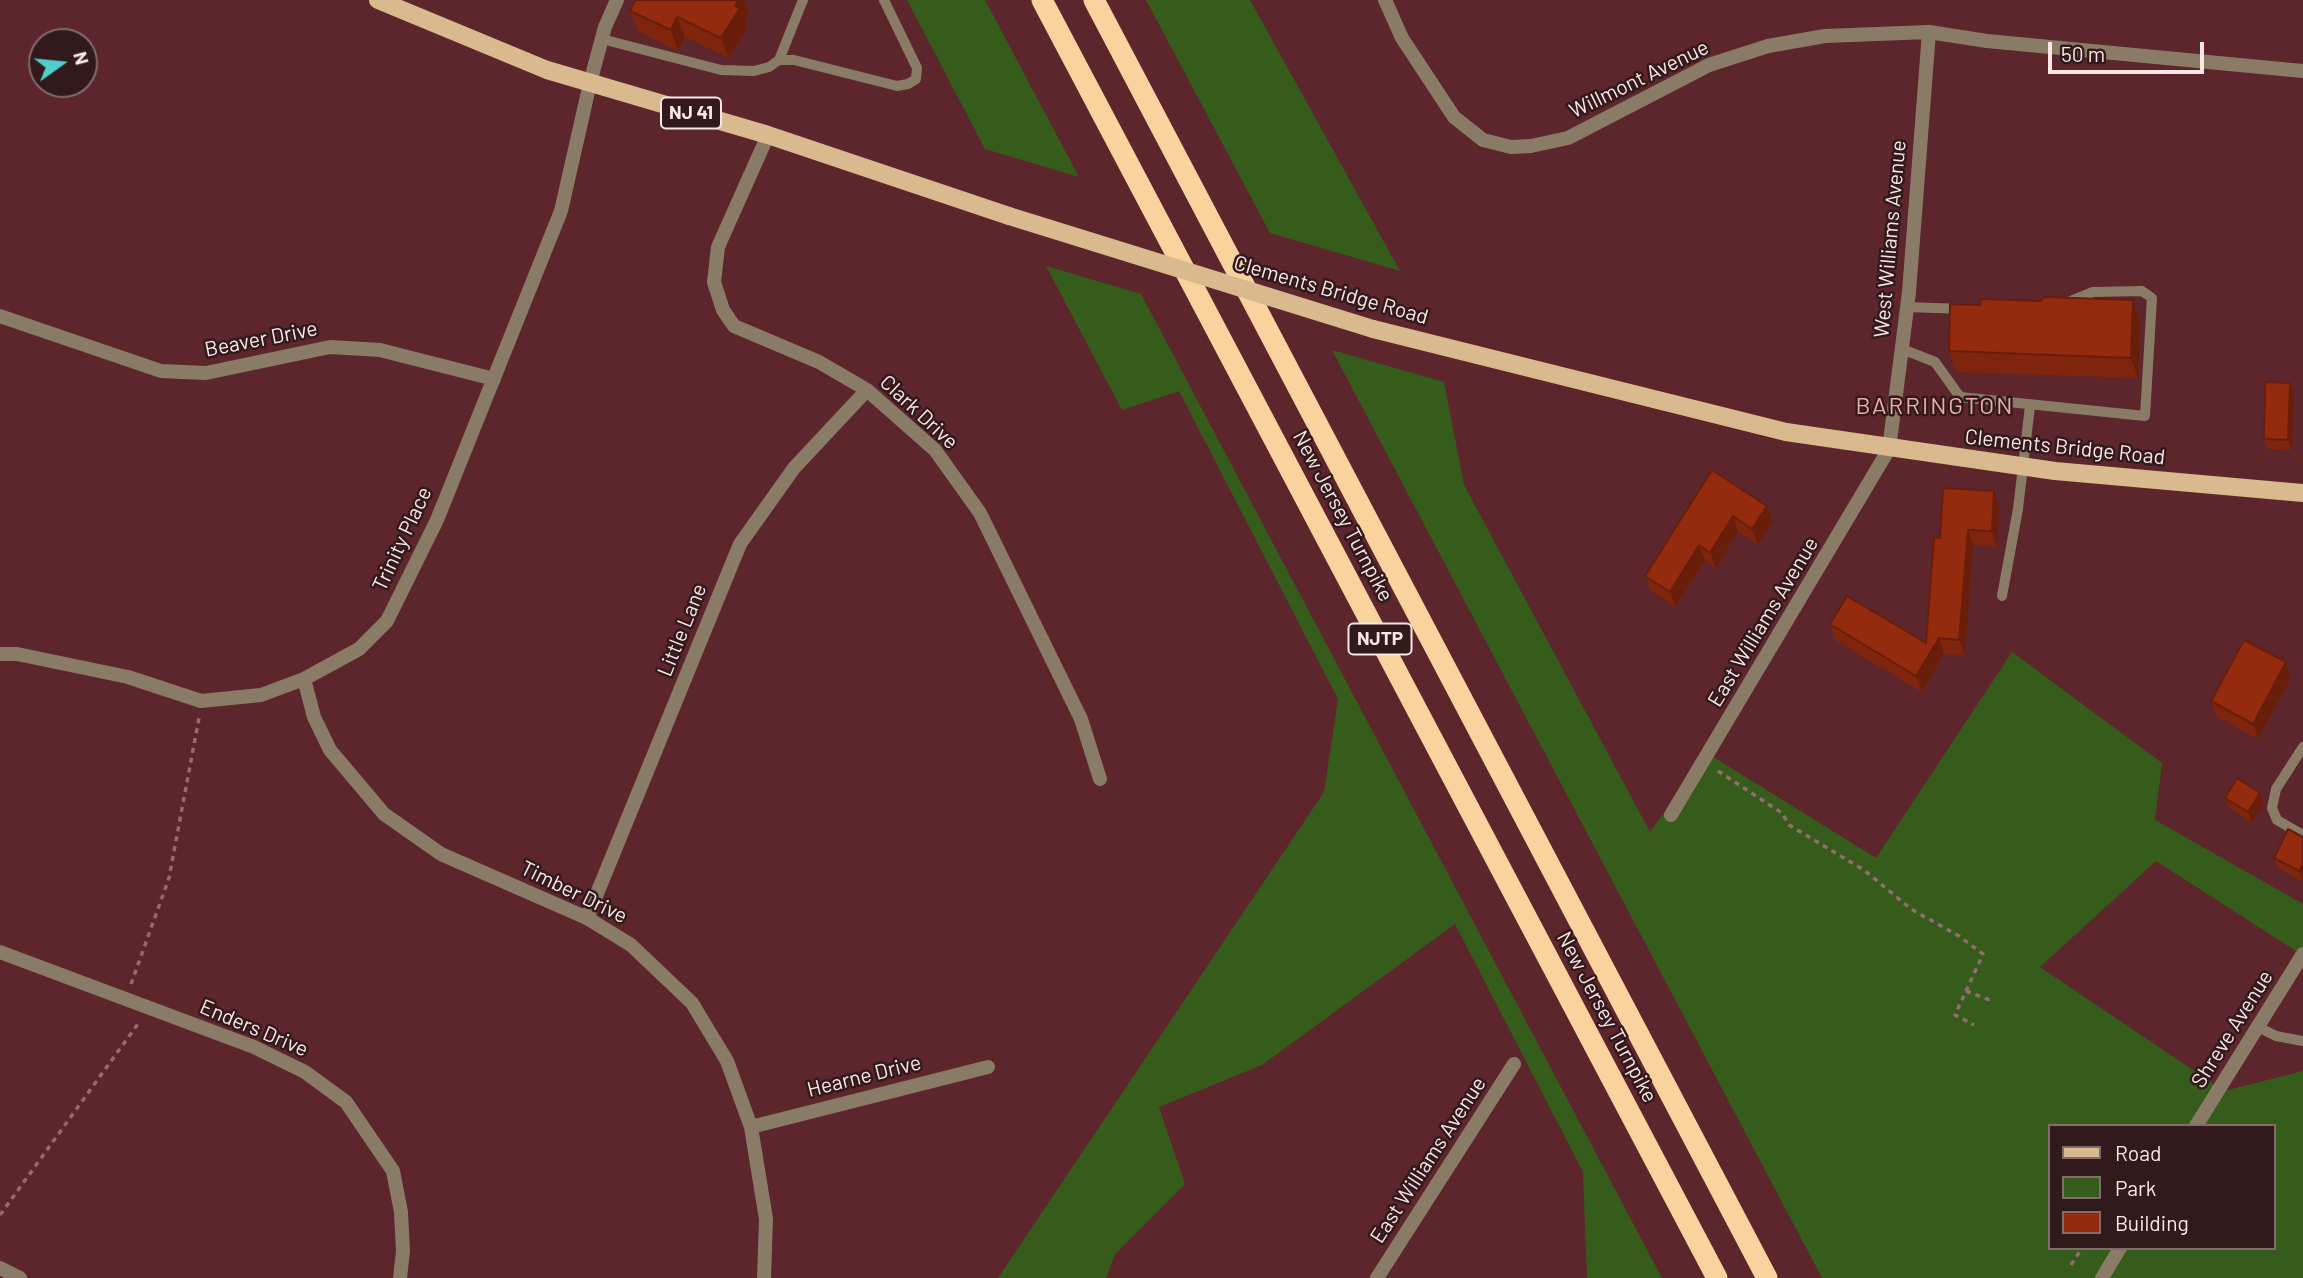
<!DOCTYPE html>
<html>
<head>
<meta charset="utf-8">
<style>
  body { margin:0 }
  #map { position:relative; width:2303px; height:1278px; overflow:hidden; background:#5d262d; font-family:Barlow,sans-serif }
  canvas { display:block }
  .legend { position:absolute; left:2048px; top:1124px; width:228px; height:126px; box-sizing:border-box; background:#32191b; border:2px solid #836b6d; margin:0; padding:9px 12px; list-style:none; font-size:21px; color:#fce6e7 }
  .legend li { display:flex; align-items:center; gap:14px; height:35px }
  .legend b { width:35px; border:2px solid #836b6d }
  .north { position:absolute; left:28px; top:28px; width:70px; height:70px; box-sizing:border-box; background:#32191b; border:2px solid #836b6d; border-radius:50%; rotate:75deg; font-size:19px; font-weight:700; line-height:28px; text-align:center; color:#fce6e7 }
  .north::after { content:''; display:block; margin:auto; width:24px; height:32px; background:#52cdcd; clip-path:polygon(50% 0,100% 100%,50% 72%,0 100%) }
  .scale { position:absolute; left:2048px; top:42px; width:156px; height:32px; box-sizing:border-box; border:4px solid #fce6e7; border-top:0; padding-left:9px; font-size:21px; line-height:24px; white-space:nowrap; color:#fce6e7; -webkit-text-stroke:5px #32191b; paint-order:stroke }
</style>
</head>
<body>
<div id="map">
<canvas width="2303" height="1278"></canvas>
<ul class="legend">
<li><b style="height:9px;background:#d9b98e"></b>Road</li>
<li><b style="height:19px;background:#355c1b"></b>Park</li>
<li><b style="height:19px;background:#942b0f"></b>Building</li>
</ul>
<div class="north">N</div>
<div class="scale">50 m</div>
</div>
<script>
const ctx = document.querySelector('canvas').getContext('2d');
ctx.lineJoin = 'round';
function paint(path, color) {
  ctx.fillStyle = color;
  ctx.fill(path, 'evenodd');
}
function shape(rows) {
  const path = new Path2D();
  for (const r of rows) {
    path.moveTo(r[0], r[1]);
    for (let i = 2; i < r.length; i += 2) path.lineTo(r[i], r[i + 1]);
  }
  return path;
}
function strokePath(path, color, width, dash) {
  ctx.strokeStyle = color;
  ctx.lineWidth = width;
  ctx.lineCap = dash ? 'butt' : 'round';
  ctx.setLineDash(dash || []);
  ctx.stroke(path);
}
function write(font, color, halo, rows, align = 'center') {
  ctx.font = font + ' Barlow,sans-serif';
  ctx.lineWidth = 5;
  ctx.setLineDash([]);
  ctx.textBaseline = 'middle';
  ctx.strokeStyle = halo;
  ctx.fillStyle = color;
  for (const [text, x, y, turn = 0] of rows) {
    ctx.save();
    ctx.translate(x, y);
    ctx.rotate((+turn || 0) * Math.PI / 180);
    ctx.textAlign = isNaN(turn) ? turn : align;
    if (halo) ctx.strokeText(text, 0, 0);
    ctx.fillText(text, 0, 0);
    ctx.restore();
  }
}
paint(shape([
  [907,0,985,0,1079,177,985,149],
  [1146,0,1250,0,1400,271,1270,233],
  [1046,266,1141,294,1662,1278,1587,1278,1583,1172,1455,924,1262,1065,1159,1107,1185,1184,1115,1254,1106,1278,998,1278,1324,792,1338,699,1179,391,1122,410],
  [1332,350,1444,382,1464,485,1650,832,1707,753,1876,858,2012,652,2162,763,2155,820,2303,904,2303,953,2302,955,2156,861,2040,967,2224,1091,2303,1071,2303,1278,1822,1278],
  [2049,1126,2273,1126,2273,1248,2049,1248]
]), '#355c1b');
strokePath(shape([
  [1718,771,1782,813,1789,825,1864,870,1911,909,1959,936,1983,954,1955,1015,1974,1025],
  [131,984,169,878,199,718],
  [1966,991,1990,1000],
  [0,1215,140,1021],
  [2071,1265,2082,1248]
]), '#966b70', 3.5, [5, 5]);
strokePath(shape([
  [602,39,721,70,754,71,769,67,779,60,794,60,897,86,908,84,916,79,917,68,884,0],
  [779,60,803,0],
  [1907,307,1964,309],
  [1902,349,1935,362,1960,397,2145,416,2152,298,2142,291,2093,292,2066,303],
  [2002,596,2018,509,2030,406],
  [2303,747,2276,789,2272,808,2277,820,2303,835],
  [2258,1027,2276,1036,2303,1041]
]), '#8a7b66', 10);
strokePath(shape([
  [1385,0,1402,38,1454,117,1483,140,1511,147,1531,146,1568,138,1709,65,1768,46,1825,36,1929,32,1987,41,2303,71],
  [768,135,718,247,714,282,723,310,734,326,819,362,867,390,935,450,980,513,1081,719,1100,779],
  [0,316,161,371,206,373,330,347,380,350,494,379],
  [0,654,17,654,128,677,201,701,261,695,304,679,359,649,387,621,437,520,561,211,590,83,605,27,617,0],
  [304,679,314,717,330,750,384,814,441,854,587,918,631,945,692,1003,727,1061,751,1127,766,1219,764,1278],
  [1671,815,1889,449,1909,292,1929,32],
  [587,918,740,544,794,468,867,390],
  [0,952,254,1047,305,1072,346,1102,393,1171,401,1212,403,1251,400,1278],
  [2196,1126,2303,954],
  [751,1127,988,1067],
  [0,1268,20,1278],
  [1377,1278,1514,1064],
  [2102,1278,2120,1248]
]), '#8a7b66', 14);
strokePath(shape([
  [378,0,547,70,768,135,1009,216],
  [1373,329,1786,432,2055,471,2303,493]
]), '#d9b98e', 18);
strokePath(shape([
  [1042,0,1717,1278],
  [1094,0,1767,1278]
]), '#f9d29d', 21);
strokePath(shape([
  [1009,216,1373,329]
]), '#d9b98e', 18);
paint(shape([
  [635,0,744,0,749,13,745,22,747,29,729,58,685,37,678,51,638,31,630,11],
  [2133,300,2140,320,2138,378,1956,372,1949,351,1980,305],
  [2290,383,2294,393,2292,450,2267,449,2264,439],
  [1712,470,1767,506,1773,521,1758,544,1738,532,1716,568,1705,561,1675,607,1651,591,1645,576],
  [1994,491,1999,506,1997,547,1973,545,1965,655,1944,654,1922,692,1835,640,1830,624,1926,643,1940,538],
  [2286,662,2291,678,2258,739,2216,716,2211,701],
  [2260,793,2264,803,2252,823,2229,808,2225,798],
  [2303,837,2303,882,2278,868,2274,858]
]), '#7f250d');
paint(shape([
  [738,0,744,0,749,13,745,22,747,29,729,58,721,38],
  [677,17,685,37,678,51,671,30],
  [2133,300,2140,320,2138,378,2131,358],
  [2290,383,2294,393,2292,450,2288,440],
  [1994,491,1999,506,1997,547,1992,531],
  [1767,506,1773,521,1758,544,1752,529],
  [1733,516,1738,532,1716,568,1710,553],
  [1968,530,1973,545,1965,655,1959,640],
  [1699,545,1705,561,1675,607,1670,592],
  [1939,638,1944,654,1922,692,1916,676],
  [2286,662,2291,678,2258,739,2253,724],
  [2260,793,2264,803,2252,823,2248,812],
  [2303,864,2303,882,2299,871]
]), '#681e0a');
const building = shape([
  [635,0,738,0,735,6,740,8,721,38,677,17,671,30,630,11,635,0],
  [2044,297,2133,300,2131,358,1949,351,1950,304,1980,305,1981,299,2041,301,2044,297],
  [2265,382,2290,383,2288,440,2264,439,2265,382],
  [1712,470,1767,506,1752,529,1733,516,1710,553,1699,545,1670,592,1645,576,1712,470],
  [1943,488,1994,491,1992,531,1968,530,1959,640,1939,638,1916,676,1830,624,1847,596,1926,643,1934,537,1940,538,1943,488],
  [2244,640,2286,662,2253,724,2211,701,2244,640],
  [2237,778,2260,793,2248,812,2225,798,2237,778],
  [2288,829,2303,837,2303,864,2299,871,2274,858,2288,829]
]);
paint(building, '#942b0f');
strokePath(building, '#681e0a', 2);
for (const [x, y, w] of [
  [691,113,60],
  [1380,639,63]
]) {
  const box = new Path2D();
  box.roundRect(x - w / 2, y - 15.5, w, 31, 5);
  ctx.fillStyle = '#32191b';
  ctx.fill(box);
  strokePath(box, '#fce6e7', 2);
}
write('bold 19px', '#fce6e7', null, [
  ["NJ 41",691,113],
  ["NJTP",1380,639]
]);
write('21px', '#fce6e7', '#32191b', [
  ["Willmont Avenue",1639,79,-26],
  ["West Williams Avenue",1890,239,-85],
  ["Clements Bridge Road",1331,290,16],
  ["Beaver Drive",261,339,-11],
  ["Clark Drive",919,412,43],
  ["Clements Bridge Road",2065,447,6],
  ["New Jersey Turnpike",1343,516,62],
  ["Trinity Place",402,539,-65],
  ["East Williams Avenue",1763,622,-59],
  ["Little Lane",682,630,-68],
  ["Timber Drive",574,892,26],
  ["New Jersey Turnpike",1607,1017,62],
  ["Enders Drive",254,1028,23],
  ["Shreve Avenue",2232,1029,-58],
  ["Hearne Drive",864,1076,-14],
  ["East Williams Avenue",1428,1160,-57]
]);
ctx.letterSpacing = '2px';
write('24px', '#efaaae', '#32191b', [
  ["BARRINGTON",1935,406]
]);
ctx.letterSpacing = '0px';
</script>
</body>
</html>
